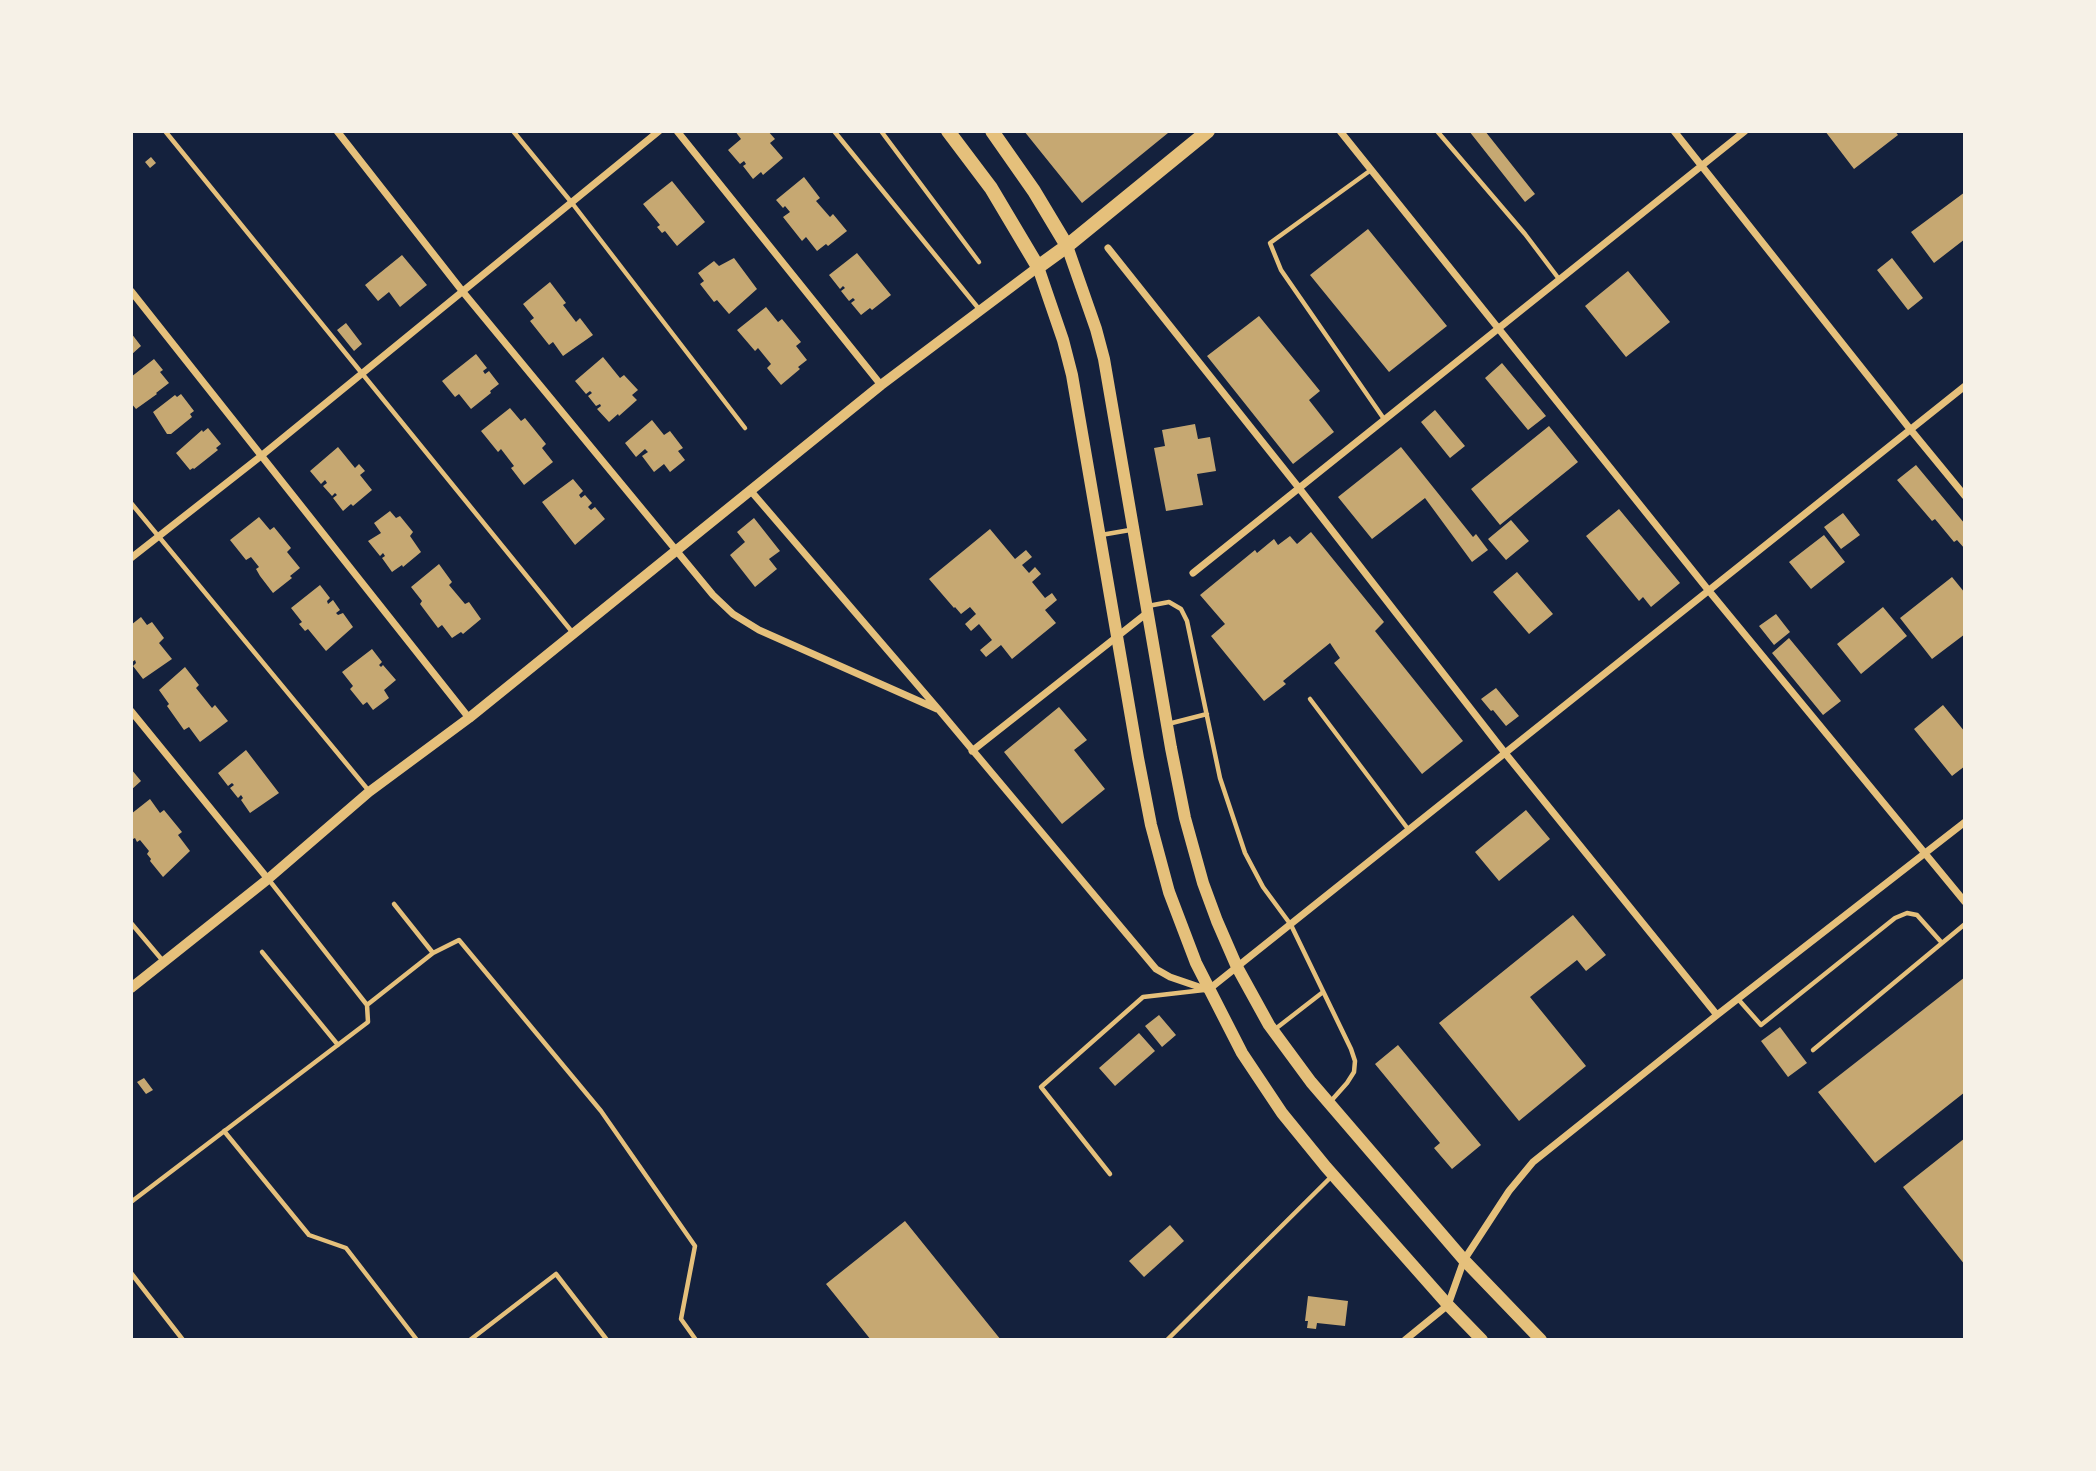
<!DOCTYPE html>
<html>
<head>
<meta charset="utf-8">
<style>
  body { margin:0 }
  #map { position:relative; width:2096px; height:1471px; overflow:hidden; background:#14213d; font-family:Karla,sans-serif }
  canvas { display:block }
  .frame { position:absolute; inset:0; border:133px solid #f6f1e7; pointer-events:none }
</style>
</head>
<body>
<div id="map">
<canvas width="2096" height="1471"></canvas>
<div class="frame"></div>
</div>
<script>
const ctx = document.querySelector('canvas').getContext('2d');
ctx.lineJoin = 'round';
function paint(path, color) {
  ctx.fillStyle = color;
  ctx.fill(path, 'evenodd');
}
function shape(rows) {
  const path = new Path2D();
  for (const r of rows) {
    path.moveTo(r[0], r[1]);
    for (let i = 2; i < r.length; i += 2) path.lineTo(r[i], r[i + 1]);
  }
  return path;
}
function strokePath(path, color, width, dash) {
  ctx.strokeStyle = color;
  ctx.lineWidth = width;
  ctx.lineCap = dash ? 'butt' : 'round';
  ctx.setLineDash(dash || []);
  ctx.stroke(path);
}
paint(shape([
  [735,131,768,131,775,139,770,143,783,158,763,175,761,172,753,179,743,166,746,164,744,161,740,164,728,150,741,139],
  [1024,131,1167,131,1168,133,1082,203],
  [1469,131,1485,131,1535,194,1525,202],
  [1825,131,1895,131,1898,135,1854,169],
  [151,157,156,163,150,168,145,162],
  [804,177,820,198,816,201,830,217,833,214,847,231,828,246,826,244,817,251,806,237,802,241,783,217,790,212,785,206,783,208,776,200],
  [672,181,705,222,677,246,665,231,662,233,657,227,660,225,643,204],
  [1965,192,1965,239,1934,263,1911,232],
  [1368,229,1447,326,1389,372,1310,275],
  [857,253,891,295,872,310,870,308,861,315,851,303,855,300,853,298,849,301,841,291,845,288,843,286,840,289,829,275],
  [402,255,427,285,400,307,389,292,378,301,365,285],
  [734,258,757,289,729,314,717,300,714,302,700,284,704,281,698,273,714,261,719,266],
  [1892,258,1923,298,1908,310,1877,270],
  [1628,271,1670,322,1626,357,1585,306],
  [550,282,566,303,563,305,576,322,580,318,593,335,563,356,553,342,549,345,530,321,534,318,523,304],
  [766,307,778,322,782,319,801,342,796,346,807,360,798,367,800,369,781,385,767,368,771,364,758,348,755,351,737,330],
  [1259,316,1320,391,1309,400,1334,432,1293,464,1207,356],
  [346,323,362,344,354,351,337,330],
  [131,333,141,346,131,355],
  [476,354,487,368,483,371,485,374,489,371,499,384,490,391,491,393,471,409,459,394,455,397,442,381],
  [603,357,620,378,624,375,638,390,632,395,637,400,619,416,618,414,609,422,597,409,601,406,600,404,596,406,588,396,592,393,590,391,586,394,575,381],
  [154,359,163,370,160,372,169,383,156,393,157,394,136,409,131,403,131,377],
  [1502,363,1546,416,1528,430,1485,378],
  [181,394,194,411,190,414,192,417,171,434,167,434,153,412,175,395,177,397],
  [510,408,521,421,525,418,546,444,542,448,553,462,524,485,511,468,514,466,501,449,498,452,481,431],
  [1435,410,1465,446,1450,458,1421,422],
  [652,420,664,435,670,431,683,448,678,451,685,460,670,472,664,464,654,472,642,456,648,452,645,449,636,457,625,443],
  [1195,424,1198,439,1210,437,1216,471,1197,474,1203,505,1166,511,1154,448,1165,446,1162,430],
  [1549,426,1578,462,1500,525,1471,489],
  [208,428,221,444,216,448,218,450,194,469,193,468,190,470,176,453,202,430,203,432],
  [338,447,355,468,359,464,365,471,360,475,372,490,353,506,351,504,343,511,333,498,337,495,335,493,332,496,323,486,327,483,325,480,321,484,310,471],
  [1401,447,1473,537,1476,534,1488,550,1472,562,1425,498,1372,539,1338,497],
  [1916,465,1965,524,1965,549,1957,540,1954,542,1935,519,1932,521,1897,480],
  [573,479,583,491,579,495,581,498,585,495,592,503,588,507,591,510,595,507,605,519,575,545,542,502],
  [1619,509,1680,583,1651,607,1643,597,1639,601,1586,536],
  [390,511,396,518,400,516,413,532,410,536,421,552,403,567,402,565,392,572,382,558,385,556,383,553,380,556,368,541,381,533,374,523],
  [1843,513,1860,535,1841,549,1824,527],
  [259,517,270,530,274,527,291,548,287,552,300,568,290,576,292,578,273,593,260,576,256,569,259,567,251,557,246,560,230,540],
  [754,518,780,551,769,559,777,569,755,587,730,555,745,542,737,532],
  [1511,520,1529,541,1506,560,1488,539],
  [990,529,1015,559,1026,550,1032,557,1022,565,1029,573,1035,567,1041,574,1032,582,1045,598,1052,593,1057,600,1045,610,1056,623,1012,659,1001,645,986,657,980,650,992,640,979,624,971,631,965,624,976,614,970,607,961,614,955,607,954,608,929,579],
  [1311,532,1384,622,1375,631,1463,741,1422,774,1334,663,1340,658,1330,643,1283,681,1286,684,1264,701,1211,636,1225,624,1200,595,1255,550,1257,553,1274,539,1278,545,1290,536,1297,544],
  [1824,535,1845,562,1811,589,1789,562],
  [439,564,452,582,449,585,465,604,469,602,481,619,463,634,461,632,452,638,442,625,438,628,420,604,422,601,411,587],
  [1517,572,1553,614,1529,634,1493,592],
  [1952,577,1965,593,1965,634,1932,659,1900,618],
  [320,585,330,598,327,601,328,604,333,600,340,610,336,613,338,615,343,613,353,627,326,651,308,629,305,631,299,624,302,622,291,608],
  [1883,607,1907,636,1861,674,1837,644],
  [1776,614,1790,632,1774,645,1759,626],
  [141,617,147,625,152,622,164,638,159,643,172,659,143,679,133,666,136,663,135,660,131,663,131,625],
  [1789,638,1841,701,1823,715,1772,653],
  [372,649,382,662,379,665,381,667,383,665,396,680,384,690,389,698,373,710,367,702,363,705,350,689,353,686,342,672],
  [185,667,199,685,196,688,212,708,215,705,228,721,200,742,189,727,184,730,167,706,169,704,159,690],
  [1496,688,1519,716,1506,726,1493,710,1491,711,1481,699],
  [1943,705,1965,732,1965,766,1952,776,1914,729],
  [1059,707,1087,740,1074,750,1105,789,1062,824,1004,752],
  [246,750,279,793,250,813,241,800,243,798,241,795,238,798,230,788,234,785,232,783,228,786,218,773],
  [131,769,141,781,131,790],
  [150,799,160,813,164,810,182,832,178,835,190,851,163,877,150,861,151,859,147,854,149,851,140,840,137,842,135,838,133,839,131,837,131,814],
  [1526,810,1550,839,1499,881,1475,852],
  [1573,915,1606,955,1586,971,1577,960,1530,997,1586,1066,1519,1121,1439,1023],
  [1965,977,1965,1092,1875,1163,1818,1092],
  [1159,1015,1176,1035,1162,1047,1145,1026],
  [1780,1027,1807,1063,1788,1077,1761,1041],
  [1139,1033,1155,1051,1115,1086,1099,1068],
  [1398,1045,1481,1145,1452,1169,1434,1148,1440,1143,1375,1064],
  [144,1078,153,1090,146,1094,137,1082],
  [1965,1138,1965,1265,1903,1187],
  [905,1221,1001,1340,871,1340,826,1284],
  [1170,1225,1184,1241,1144,1277,1129,1261],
  [1308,1296,1348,1301,1345,1326,1317,1323,1316,1329,1307,1328,1308,1321,1305,1321]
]), '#c6a872');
strokePath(shape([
  [165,131,573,633],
  [513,131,572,203,745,428],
  [834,131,979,309],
  [881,131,979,262],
  [1437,131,1525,234,1559,279],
  [1371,170,1270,243,1281,270,1384,419],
  [131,503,369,791],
  [1101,535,1130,530],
  [1148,606,1169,602,1181,609,1187,621,1220,778,1245,853,1263,887,1291,925,1351,1049,1355,1061,1354,1072,1347,1083,1331,1101],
  [1310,699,1408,829],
  [1168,724,1207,714],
  [269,880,367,1005,433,953,459,940,601,1111,695,1246,681,1319,696,1340],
  [394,904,433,953],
  [131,923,163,961],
  [262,952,338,1045],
  [1738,999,1761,1025,1895,918,1907,913,1917,915,1942,943],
  [1274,1030,1323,992],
  [1813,1050,1965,924],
  [224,1131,309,1235,346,1248,417,1340],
  [1110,1174,1041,1087,1143,997,1204,990],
  [131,1202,368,1022,367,1005],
  [131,1273,183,1340],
  [470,1340,556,1274,607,1340],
  [1167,1340,1332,1176]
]), '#e5c07b', 4.5);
strokePath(shape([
  [337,131,463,292,713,595,733,614,759,630,937,709],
  [677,131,881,385],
  [1340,131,1709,591,1965,902],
  [1674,131,1910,429,1965,496],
  [1108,248,1299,488,1505,753,1717,1015],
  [131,291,469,718],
  [750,490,939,710,1156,969,1170,977,1208,990,1965,386],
  [131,558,261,456,659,131],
  [1193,573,1745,131],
  [131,711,268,879],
  [972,751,1147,613],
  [1405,1340,1448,1305,1464,1260,1509,1191,1533,1162,1717,1015,1965,822]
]), '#e5c07b', 7);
strokePath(shape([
  [131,988,268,879,369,792,469,718,881,385,1038,267]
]), '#e5c07b', 10);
strokePath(shape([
  [1067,246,1096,329,1104,359,1171,748,1185,818,1203,883,1217,921,1237,967,1269,1025,1311,1082,1464,1260,1541,1340],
  [1038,267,1063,340,1072,375,1138,758,1151,825,1169,892,1196,963,1242,1053,1282,1113,1326,1167,1448,1305,1482,1340]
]), '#e5c07b', 12);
strokePath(shape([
  [948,131,991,188,1038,267,1067,246,1208,131],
  [992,131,1034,191,1067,246]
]), '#e5c07b', 14);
</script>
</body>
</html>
